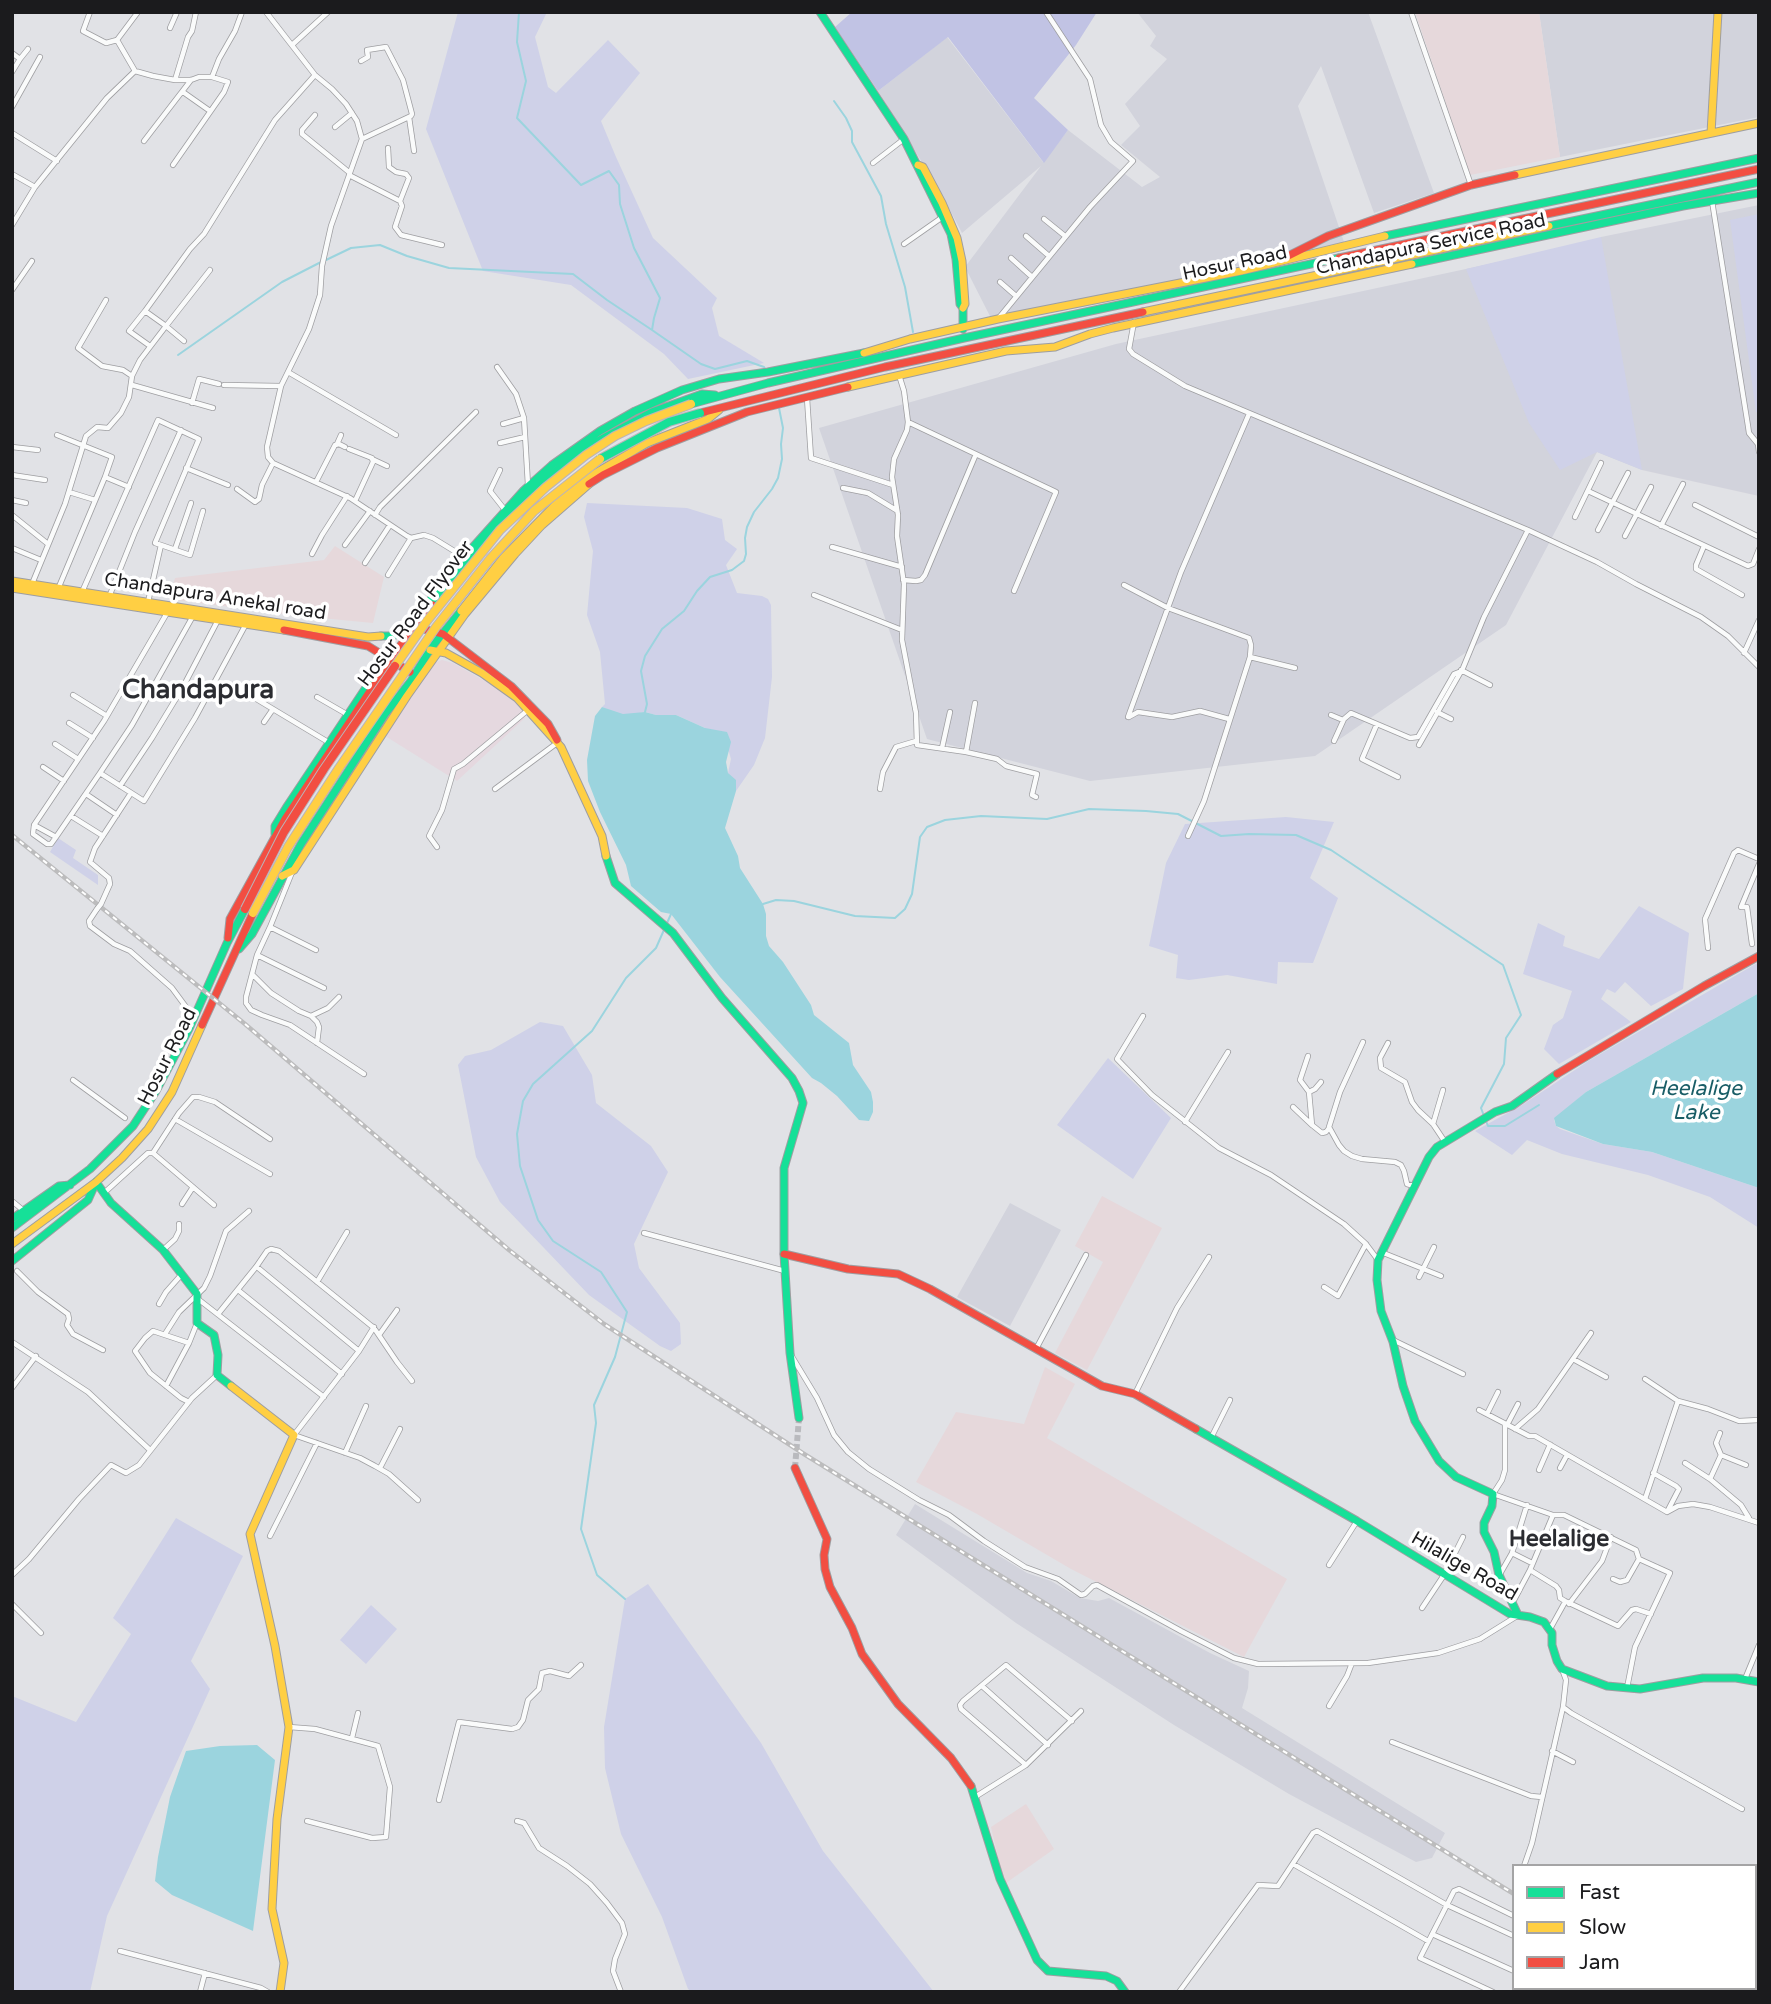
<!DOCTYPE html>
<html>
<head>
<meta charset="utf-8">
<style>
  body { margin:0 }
  #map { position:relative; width:1771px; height:2004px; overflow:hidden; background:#e1e2e6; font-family:"Varela Round",sans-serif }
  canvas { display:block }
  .frame { position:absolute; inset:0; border:14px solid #1b1b1d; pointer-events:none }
  .legend { position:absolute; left:1512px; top:1864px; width:245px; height:126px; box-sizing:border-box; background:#fff; border:2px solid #a4a4a5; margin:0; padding:9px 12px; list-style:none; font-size:21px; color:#1b1b1d }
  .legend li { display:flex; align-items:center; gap:14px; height:35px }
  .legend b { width:35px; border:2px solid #a4a4a5 }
</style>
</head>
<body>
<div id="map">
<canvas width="1771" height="2004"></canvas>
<div class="frame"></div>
<ul class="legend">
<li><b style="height:9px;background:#16e098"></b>Fast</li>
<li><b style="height:9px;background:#ffcf43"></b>Slow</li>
<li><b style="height:9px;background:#f24e42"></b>Jam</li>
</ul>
</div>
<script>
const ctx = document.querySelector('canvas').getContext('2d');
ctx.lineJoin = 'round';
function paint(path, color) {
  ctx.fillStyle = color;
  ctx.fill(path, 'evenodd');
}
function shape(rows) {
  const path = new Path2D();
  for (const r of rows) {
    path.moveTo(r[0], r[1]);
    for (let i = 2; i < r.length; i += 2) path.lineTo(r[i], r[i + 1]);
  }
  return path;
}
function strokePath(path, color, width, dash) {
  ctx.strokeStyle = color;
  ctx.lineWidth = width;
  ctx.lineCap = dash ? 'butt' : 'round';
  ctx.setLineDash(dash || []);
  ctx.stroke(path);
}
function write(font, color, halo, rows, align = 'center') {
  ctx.font = font + ' "Varela Round",sans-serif';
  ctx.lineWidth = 7;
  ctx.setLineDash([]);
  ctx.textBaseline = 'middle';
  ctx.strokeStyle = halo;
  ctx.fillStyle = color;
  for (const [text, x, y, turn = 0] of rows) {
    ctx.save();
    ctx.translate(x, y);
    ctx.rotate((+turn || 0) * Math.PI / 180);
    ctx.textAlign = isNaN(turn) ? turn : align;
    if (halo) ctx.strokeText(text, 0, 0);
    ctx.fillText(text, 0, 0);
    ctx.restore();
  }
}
paint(shape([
  [442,660,453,663,506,693,522,709,525,718,457,781,382,734,433,663]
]), '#e5d8df');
paint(shape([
  [1137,12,1368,12,1434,193,1374,213,1321,66,1298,106,1344,242,993,322,965,267,1041,166,962,233,941,193,878,91,947,37,1043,162,1068,130,1142,187,1160,177,1121,145,1140,126,1125,104,1167,59,1150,46,1156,36],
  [1539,12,1759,12,1759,117,1560,157],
  [1759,205,1759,496,1642,470,1597,452,1506,625,1315,756,1090,781,927,739,819,428,1116,344,1601,240,1601,237],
  [1010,1203,1061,1230,1010,1326,957,1297],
  [915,1504,1027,1573,1051,1581,1080,1598,1098,1601,1109,1598,1210,1653,1249,1671,1248,1688,1242,1708,1445,1833,1432,1858,1416,1862,1289,1794,1174,1725,1016,1623,896,1535]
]), '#d2d3dc');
paint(shape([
  [1415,12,1539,12,1560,157,1470,175],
  [335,546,384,577,373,623,300,616,169,599,175,578,324,560],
  [1102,1196,1162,1228,1087,1370,1055,1353,1103,1262,1075,1246],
  [1045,1367,1075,1384,1047,1438,1287,1579,1244,1657,1071,1569,977,1514,916,1482,956,1412,1024,1424],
  [1026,1804,1054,1849,1006,1883,1001,1870,991,1827]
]), '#e6d8db');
paint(shape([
  [458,12,547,12,535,37,548,87,556,93,608,40,640,73,601,121,616,157,653,238,717,298,712,308,719,336,764,363,688,379,664,354,571,285,483,271,426,129],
  [1759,214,1759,412,1756,412,1730,220],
  [1601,237,1642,470,1597,452,1560,470,1529,423,1466,269],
  [587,503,687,508,722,519,725,540,737,549,726,565,737,593,762,596,768,599,771,605,772,677,765,738,754,765,736,791,728,773,731,759,729,752,705,728,676,715,656,715,645,712,623,716,602,707,605,704,600,652,587,615,593,551,584,517],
  [1286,817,1334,822,1310,878,1338,898,1313,963,1278,962,1277,984,1227,975,1189,980,1176,978,1178,955,1149,946,1166,863,1185,824],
  [58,838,76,850,73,858,98,875,98,885,50,852],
  [1639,906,1689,933,1683,989,1651,1006,1625,982,1615,993,1607,989,1601,999,1631,1022,1559,1064,1544,1049,1553,1025,1563,1018,1572,991,1523,974,1538,923,1565,936,1563,946,1599,959],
  [1759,962,1759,993,1586,1092,1554,1120,1556,1126,1560,1129,1603,1144,1652,1152,1759,1188,1759,1228,1710,1197,1648,1175,1562,1154,1527,1140,1512,1155,1475,1131,1522,1105,1590,1060],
  [540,1022,563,1026,592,1075,596,1103,651,1146,668,1172,634,1244,639,1268,680,1323,681,1344,671,1351,660,1346,589,1295,500,1202,476,1157,458,1065,465,1056,491,1050],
  [1108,1058,1171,1118,1133,1179,1057,1125],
  [176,1518,243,1556,191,1661,210,1689,107,1916,90,1992,12,1992,12,1696,76,1722,131,1634,113,1618],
  [648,1584,761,1743,823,1851,934,1992,692,1992,688,1989,662,1917,621,1834,605,1768,604,1727,625,1599],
  [371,1605,397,1629,366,1664,340,1640]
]), '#cfd1e8');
paint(shape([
  [852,12,1097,12,1076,45,1034,98,1068,130,1044,163,948,37,878,91,835,27]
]), '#c1c3e4');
paint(shape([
  [602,707,623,714,645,712,656,715,676,715,705,728,727,732,731,742,726,762,728,773,736,780,736,791,725,828,738,856,740,868,763,904,766,914,766,936,769,946,783,962,811,1005,814,1015,849,1043,853,1065,871,1092,873,1102,873,1112,869,1121,859,1120,837,1096,821,1083,812,1078,720,977,671,914,661,912,631,886,626,865,600,812,588,781,587,760,595,716],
  [1759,993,1759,1188,1652,1152,1603,1144,1556,1126,1554,1118,1586,1092],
  [257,1745,275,1760,253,1931,172,1895,155,1881,158,1857,170,1797,186,1751,220,1746]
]), '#9bd4de');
strokePath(shape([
  [519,12,517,42,526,81,517,118,581,185,609,171,619,185,620,204,634,248,660,298,654,318,652,330,701,364,715,369,747,361,764,367,765,370],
  [834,101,846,118,852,131,852,142,881,196,886,224,905,287,913,332],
  [326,260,351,248,380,245,407,256,449,268,573,274,607,300,652,330],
  [178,355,282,282,321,262],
  [645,712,647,704,641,671,645,656,662,629,684,611,697,591,710,577,732,570,744,561,746,554,745,538,747,527,754,512,772,489,778,478,782,459,781,444,783,428,779,408],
  [763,904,776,900,794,901,855,916,895,918,905,909,912,894,920,837,927,827,945,820,981,816,1047,819,1089,809,1146,811,1178,814,1221,836,1249,834,1296,835,1331,850,1503,965,1521,1015,1506,1038,1504,1064,1481,1108,1484,1116],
  [1486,1121,1488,1126,1505,1126,1539,1105],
  [625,1599,597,1575,581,1529,596,1423,594,1405,615,1357,627,1312,601,1272,553,1241,538,1220,520,1166,517,1134,523,1101,533,1084,592,1031,626,978,656,948,671,914]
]), '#9bd4de', 2);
strokePath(shape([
  [795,1468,799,1418]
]), '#b9babe', 6, [6, 3]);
const street = shape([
  [90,12,83,31,106,43,117,40,138,12],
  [266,12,315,75,332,89,346,104,357,121,362,139,331,226,322,266,320,295,309,329,281,386,267,447,268,457,273,463,350,498,407,536,411,538,424,535,433,538,464,557],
  [1411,12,1471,185],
  [170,28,177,12],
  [117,40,135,71],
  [292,45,328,12],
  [12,53,20,59,12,72],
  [20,59,28,49],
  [361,61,368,57,367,50,386,47,403,80,412,114,411,116,362,139],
  [212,77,219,59,235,31,242,12],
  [175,80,188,37,192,31,196,12],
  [183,92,210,111],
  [12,107,40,57],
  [315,115,302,130,302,134,350,173],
  [409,117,414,151],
  [335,127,352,113],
  [12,133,57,161],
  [144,141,191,80],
  [388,148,389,167,396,172,406,174,409,178,400,201],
  [873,163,904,139],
  [12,174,35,187],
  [349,175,400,201,402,206,395,227,401,235,442,245],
  [1712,201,1748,426,1749,433,1758,444,1759,452],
  [1044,219,1065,236],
  [12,225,35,187,107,98,135,71,153,76,175,80,191,80,199,77,212,77,228,82,224,92,173,165],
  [1026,236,1049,256],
  [904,244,944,216],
  [1011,258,1032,277],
  [1000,282,1016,296],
  [12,290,32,261],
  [106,300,78,348,102,366,123,370,132,376],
  [145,311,129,331,150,346],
  [998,319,1090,207,1133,161,1111,142,1101,125,1090,79,1046,12],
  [1134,322,1129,349,1133,354,1185,386,1528,530,1597,562,1636,584,1701,617,1728,636,1759,667],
  [184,341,166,326,210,270],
  [497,367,516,394,524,418,528,485],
  [288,372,396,435],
  [899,375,904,391,908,422,907,430,894,459,892,477,898,515,897,536,904,584,902,640,916,713,917,745,966,752,975,703],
  [132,385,213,408],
  [224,385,281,386],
  [807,398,811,458,893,485],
  [192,403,199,379,219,384],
  [908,422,1056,492,1014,591],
  [503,424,524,418],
  [57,435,112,457,105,477],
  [500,443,525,437],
  [337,444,341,435],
  [12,447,38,450],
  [349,449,372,458,373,462,355,501],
  [372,459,387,466],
  [186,468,228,485],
  [500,470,490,491,505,510],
  [12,475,45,480],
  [316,482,335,445,339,444,345,447],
  [843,488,868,493,896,510],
  [237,489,255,502,259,499,262,485,273,463],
  [1588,491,1748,566,1753,564,1759,549],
  [69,492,95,500],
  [12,500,26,503],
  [1695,505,1759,537],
  [12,515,48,544],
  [375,515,380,507,476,412],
  [1575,517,1601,463],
  [1661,526,1683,484],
  [1598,530,1628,473],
  [1625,536,1651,487],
  [161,545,190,555,203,511],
  [345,545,370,511],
  [1704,546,1696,565,1696,569,1742,595],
  [832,547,902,567],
  [12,548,41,560],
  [175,549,191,503],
  [312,554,322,535,347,496],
  [365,563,390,525],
  [388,575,411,538],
  [903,580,916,581,921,580,925,575,976,454],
  [32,584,65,504,86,436,97,427,108,428,121,413,129,397,132,376,140,360,166,326,145,311,190,249,204,234,275,120,315,75],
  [1124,585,1168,608,1249,638,1251,645,1250,657,1204,801,1188,836],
  [58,589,105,477,129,487],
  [82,592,158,420,199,439,155,543,161,545,148,602],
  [814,595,902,630],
  [109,597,135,532,181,430],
  [167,613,104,721,34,825,56,837,100,773,144,801,195,718,246,624],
  [1744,653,1759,620],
  [1250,657,1295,668],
  [1461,670,1490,685],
  [233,685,328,742],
  [73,695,107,716],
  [317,697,350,716],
  [1437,712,1451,719],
  [1331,715,1343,720],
  [1128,717,1181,572,1249,414],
  [1129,717,1138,712,1172,717,1200,711,1229,719],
  [264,722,273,709],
  [69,723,93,738],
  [1377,724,1362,759,1398,777],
  [1334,741,1344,719,1351,713,1410,738,1418,737,1454,674,1459,672],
  [55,744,78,759],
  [1419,745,1463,668,1484,617,1528,530],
  [942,748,950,712],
  [966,752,997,759,1006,766,1037,774,1032,795,1036,797],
  [43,767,64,781],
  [100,773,132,725,193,616],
  [120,786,152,738,183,687,218,620],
  [495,789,557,743],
  [880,789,883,772,896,747,916,741],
  [86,794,117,815],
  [71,816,103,836],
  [34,825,33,834,47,844,51,844,56,837],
  [437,847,429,836,442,810,454,769,463,764,528,710],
  [293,870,270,927,316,950],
  [101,904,110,884,109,878,90,862,95,848,131,793],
  [97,909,89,921,90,926,114,944,130,951,172,988,189,1011,196,1013],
  [270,927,257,955,324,988],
  [1752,944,1747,907,1741,907,1759,864],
  [1708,948,1705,919,1734,853,1738,850,1759,859],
  [257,955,246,997,246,1003,251,1010,262,1015,290,1025,364,1074],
  [253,975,271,993,299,1011,311,1016,317,1022,319,1027,317,1043],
  [311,1016,328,1008,339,997],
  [1143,1016,1117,1059,1152,1095,1219,1148,1271,1175,1344,1224,1366,1244,1378,1260],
  [1363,1042,1340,1092,1329,1127,1339,1145,1344,1151,1352,1156,1362,1159,1395,1162,1401,1165,1404,1171,1407,1184,1414,1186],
  [1388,1043,1380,1058,1381,1068,1405,1082,1412,1102,1418,1110,1433,1124,1445,1142],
  [1308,1056,1300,1080,1309,1092,1312,1125,1322,1133,1326,1132,1329,1128],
  [73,1080,125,1118],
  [1309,1092,1315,1089,1321,1082],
  [1293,1107,1312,1125],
  [175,1119,270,1174],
  [1185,1122,1228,1052],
  [1433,1124,1443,1090],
  [153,1153,179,1113,193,1097,199,1097,215,1102,270,1139],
  [104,1193,148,1153,153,1153,214,1205],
  [12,1201,24,1211],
  [182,1204,193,1187],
  [644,1233,785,1271],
  [163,1250,175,1239,179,1231,179,1224],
  [1381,1252,1441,1276],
  [257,1267,359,1351],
  [17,1271,38,1292,68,1314,69,1319,67,1325,73,1334,103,1350],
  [1419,1277,1434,1247],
  [317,1282,347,1232],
  [1324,1287,1338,1296,1366,1244],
  [238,1290,342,1374],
  [198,1299,324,1397],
  [159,1304,166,1292,182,1274],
  [218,1314,256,1267,267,1251,271,1249,279,1251,374,1328,397,1362,412,1381],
  [374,1327,359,1351,294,1435,360,1458,375,1466,389,1474,418,1500],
  [165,1334,179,1312,204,1288,210,1276,226,1231,249,1211],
  [379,1335,397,1310],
  [1393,1340,1463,1374],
  [12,1342,88,1392,150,1450],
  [1036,1349,1086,1255],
  [791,1355,817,1398,834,1435,848,1452,869,1469,919,1500,949,1515,984,1541,1025,1567,1058,1579,1081,1595,1085,1594,1093,1586,1097,1585,1181,1631,1234,1658,1258,1664,1368,1663,1438,1653,1480,1639,1517,1616],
  [1573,1359,1606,1377],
  [166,1386,189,1343],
  [12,1388,36,1356],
  [1135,1394,1177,1308,1209,1257],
  [1678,1401,1708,1409,1739,1421,1759,1420],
  [189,1402,181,1398,150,1373,135,1351,145,1338,153,1331,189,1343,197,1323],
  [1479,1410,1529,1436,1535,1436,1667,1512,1678,1506,1693,1504,1710,1507,1759,1523],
  [1487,1414,1498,1392],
  [1505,1424,1505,1470,1502,1480,1493,1494,1553,1515,1564,1515,1636,1550,1639,1559,1670,1573,1635,1647,1627,1688],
  [1507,1425,1518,1404],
  [1515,1429,1538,1409,1591,1333],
  [1720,1433,1716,1443,1721,1455,1746,1465],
  [1211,1438,1230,1400],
  [345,1453,366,1406],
  [1721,1455,1710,1479,1741,1505,1749,1518],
  [1685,1463,1710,1479],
  [380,1468,400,1429],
  [1560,1468,1567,1455],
  [1539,1470,1549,1447,1551,1445],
  [1653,1473,1676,1486,1679,1489,1667,1512],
  [1645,1499,1678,1401,1645,1379],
  [1527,1505,1512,1553,1532,1563],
  [270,1536,317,1443],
  [1329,1565,1357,1521],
  [1530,1570,1556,1586,1559,1590,1560,1598,1565,1601,1618,1626,1632,1610,1636,1609,1651,1614],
  [1500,1574,1512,1553],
  [12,1575,29,1559,79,1499,111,1465,126,1473,139,1465,192,1398,217,1375],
  [1613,1579,1620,1582,1627,1580,1639,1559],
  [1513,1602,1530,1570,1553,1515],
  [12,1604,41,1633],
  [1569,1604,1602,1561,1611,1537],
  [1422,1608,1444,1575,1463,1537],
  [1550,1629,1565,1602],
  [1745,1679,1759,1645],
  [982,1686,1048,1745],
  [1329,1706,1347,1676,1352,1663],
  [1563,1707,1571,1713,1742,1809],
  [289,1727,315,1729,378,1746,390,1787,386,1837,372,1838,307,1821],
  [352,1738,358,1713],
  [1392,1742,1531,1796,1542,1797],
  [1552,1751,1573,1762],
  [1026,1765,961,1709,960,1705,963,1701,1006,1665,1072,1721],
  [975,1797,1026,1765,1081,1711],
  [439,1800,459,1722,512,1729,518,1727,523,1720,528,1700,539,1689,542,1673,550,1671,569,1676,581,1665],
  [517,1821,524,1823,539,1848,567,1866,590,1884,607,1903,622,1923,625,1934,615,1959,613,1971,621,1992],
  [1293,1864,1428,1941],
  [1524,1866,1532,1843,1563,1707,1566,1680,1562,1669],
  [1432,1934,1514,1971],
  [120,1951,261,1988,268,1992],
  [200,1992,205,1973],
  [1179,1992,1258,1885,1278,1886,1313,1833,1317,1831,1447,1905,1514,1936],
  [1493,1992,1420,1958,1454,1891,1459,1889,1514,1916],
  [1519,1992,1522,1988]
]);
const fast = shape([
  [820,12,904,139,951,234,956,259,960,304,963,308,963,329],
  [1549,226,1759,182],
  [1385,236,1759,158],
  [1412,264,1683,206,1759,193],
  [691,404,768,383,964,338,1339,258],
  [433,605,486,540,526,497,557,470,592,444,652,412,702,394,715,395],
  [381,636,393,636,410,626,464,557,524,490,552,465,600,431,635,411,682,390,719,379,768,372,864,353],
  [275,834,275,826,286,808,387,656],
  [606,856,615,883,673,933,722,998,792,1078,799,1091,803,1103,784,1168,784,1254,790,1353,799,1418],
  [239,949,252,934,301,844,385,714,411,681,431,648,461,611],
  [12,1219,59,1186,70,1185],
  [12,1228,90,1169,133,1126,156,1091,189,1029,227,943,245,909],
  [12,1261,88,1200,96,1182,111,1203,163,1250,197,1294,197,1323,214,1335,218,1355,217,1375,231,1386],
  [1196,1429,1357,1521,1510,1614,1530,1617,1544,1622,1552,1633,1552,1645,1557,1661,1562,1669,1607,1686,1640,1689,1703,1678,1736,1678,1759,1682],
  [1518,1615,1499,1575,1494,1552,1484,1532,1484,1523,1492,1506,1493,1494,1456,1477,1439,1461,1415,1421,1403,1386,1393,1342,1381,1311,1377,1280,1378,1260,1429,1157,1437,1147,1495,1112,1512,1106,1557,1074],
  [971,1786,1000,1879,1037,1960,1048,1971,1106,1976,1117,1981,1125,1992]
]);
const slow = shape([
  [1711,133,1718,12],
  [918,165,923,167,942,203,957,238,962,261,965,304,963,308],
  [1515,175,1759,123],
  [1143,312,1549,226],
  [864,353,910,339,998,319,1241,271,1385,236],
  [848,387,1006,351,1055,347,1090,334,1113,328,1412,264],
  [12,581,368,637,381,636],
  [12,588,284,630],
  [461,611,503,558,558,502,594,474,647,443,708,419,719,410],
  [430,650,446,653,482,673,517,698,561,747,602,836,606,856],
  [282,876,294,870,407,696,465,614,515,554,542,525,589,484],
  [12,1244,96,1182,122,1158,148,1129,172,1092,202,1025],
  [231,1386,294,1435,250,1534,275,1646,289,1727,277,1819,272,1909,284,1963,280,1992]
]);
const jam = shape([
  [1284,258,1328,236,1471,185,1515,175],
  [1339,258,1759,169],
  [700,413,885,367,1143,312],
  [589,484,603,475,657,448,747,412,848,387],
  [419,628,443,634,511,686,548,724,557,740],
  [284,630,368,646,410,672],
  [228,938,230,919,285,819,400,646,433,605],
  [202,1025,253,913],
  [1557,1074,1704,986,1759,956],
  [784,1254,848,1269,898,1274,930,1289,1102,1386,1135,1394,1196,1429],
  [795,1468,827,1539,824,1555,825,1569,830,1587,852,1628,862,1654,898,1704,951,1758,971,1786]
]);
strokePath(street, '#9e9ea1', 6);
strokePath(fast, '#9e9ea1', 9);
strokePath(slow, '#9e9ea1', 9);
strokePath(jam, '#9e9ea1', 9);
strokePath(street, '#fafbfb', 4.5);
strokePath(fast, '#16e098', 7);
strokePath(slow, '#ffcf43', 7);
strokePath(jam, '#f24e42', 7);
const rail = shape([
  [12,835,245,1024,509,1250,604,1324,804,1454,1514,1894],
  [1652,1988,1657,1992]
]);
strokePath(rail, '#bcbcbd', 4.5);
strokePath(rail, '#fff', 2, [5]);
const streetBridge = shape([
  [97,909,101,904]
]);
const fastBridge = shape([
  [600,459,669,422,700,413]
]);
const slowBridge = shape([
  [395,666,426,622,500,530,546,487,586,455,615,436,646,421,691,404],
  [253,913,288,847,339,768,436,627,490,559,534,511,600,459]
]);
const jamBridge = shape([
  [245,909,284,832,324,769,395,666]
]);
strokePath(streetBridge, '#9e9ea1', 6, []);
strokePath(fastBridge, '#bbb4b9', 10, []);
strokePath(slowBridge, '#bbb4b9', 10, []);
strokePath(jamBridge, '#bbb4b9', 10, []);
strokePath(streetBridge, '#fafbfb', 4.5);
strokePath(fastBridge, '#16e098', 8);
strokePath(slowBridge, '#ffcf43', 8);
strokePath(jamBridge, '#f24e42', 8);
write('19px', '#1b1b1d', '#fff', [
  ["Chandapura Service Road",1431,245,-12],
  ["Hosur Road",1235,264,-12],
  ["Chandapura Anekal road",215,597,9],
  ["Hosur Road Flyover",416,614,-53],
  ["Hosur Road",168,1057,-63],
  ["Hilalige Road",1464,1567,30]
]);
write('italic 21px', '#195d66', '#fff', [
  ["Heelalige",1696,1089],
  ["Lake",1696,1113]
]);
write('bold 23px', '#2b2c31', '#fff', [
  ["Heelalige",1559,1540]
]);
write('bold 26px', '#2b2c31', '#fff', [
  ["Chandapura",198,691]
]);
</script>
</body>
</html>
